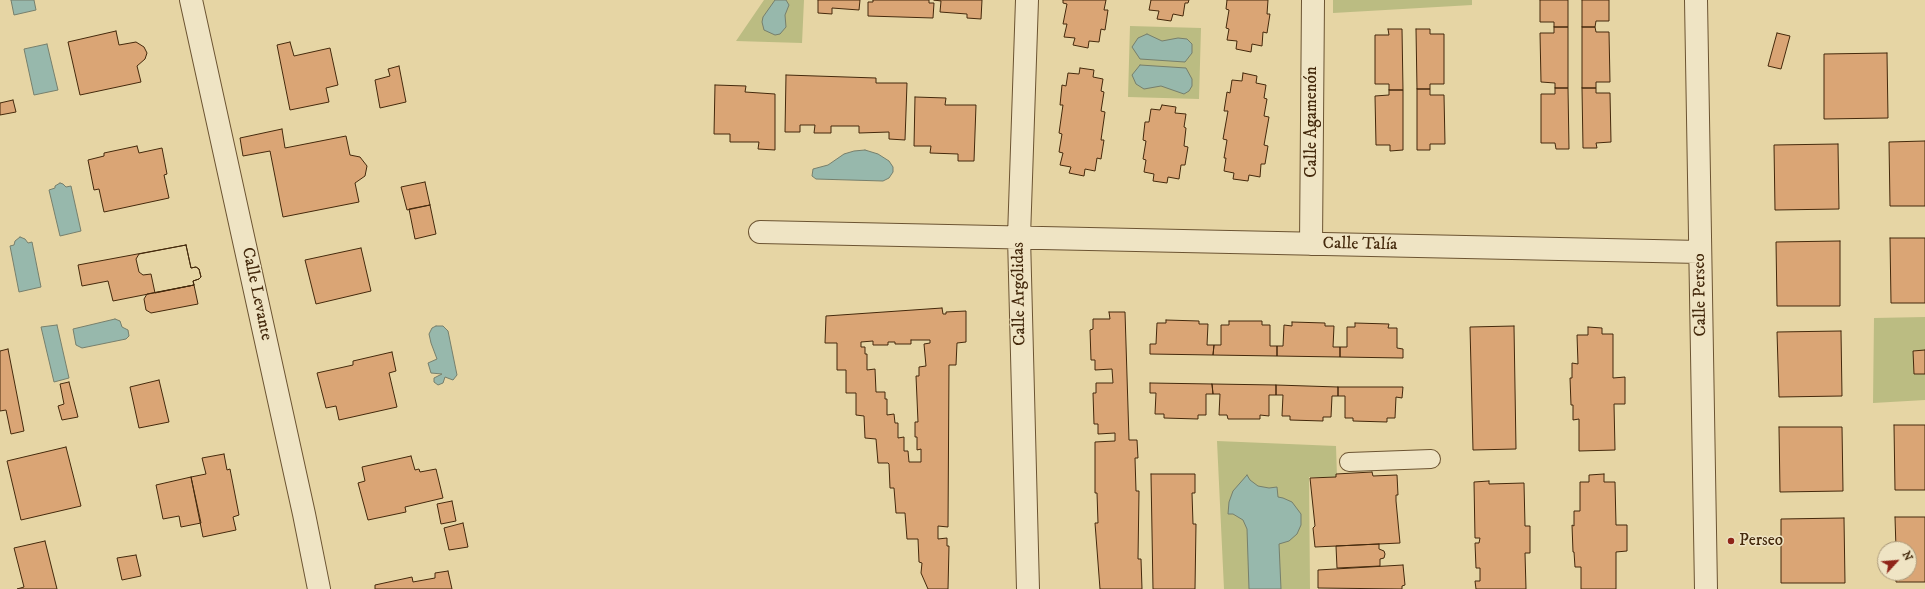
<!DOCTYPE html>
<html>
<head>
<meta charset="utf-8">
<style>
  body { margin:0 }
  #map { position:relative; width:1925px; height:589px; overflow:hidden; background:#e6d5a4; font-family:"IM FELL DW Pica",serif }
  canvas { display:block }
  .north { position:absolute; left:1877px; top:541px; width:40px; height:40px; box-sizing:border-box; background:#efe4c4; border:1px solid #ab997a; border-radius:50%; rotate:64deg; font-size:11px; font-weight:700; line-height:16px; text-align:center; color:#44290c }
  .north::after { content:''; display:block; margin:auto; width:14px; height:18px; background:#8f2418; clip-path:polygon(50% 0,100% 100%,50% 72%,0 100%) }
</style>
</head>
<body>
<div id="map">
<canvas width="1925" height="589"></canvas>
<div class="north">N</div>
</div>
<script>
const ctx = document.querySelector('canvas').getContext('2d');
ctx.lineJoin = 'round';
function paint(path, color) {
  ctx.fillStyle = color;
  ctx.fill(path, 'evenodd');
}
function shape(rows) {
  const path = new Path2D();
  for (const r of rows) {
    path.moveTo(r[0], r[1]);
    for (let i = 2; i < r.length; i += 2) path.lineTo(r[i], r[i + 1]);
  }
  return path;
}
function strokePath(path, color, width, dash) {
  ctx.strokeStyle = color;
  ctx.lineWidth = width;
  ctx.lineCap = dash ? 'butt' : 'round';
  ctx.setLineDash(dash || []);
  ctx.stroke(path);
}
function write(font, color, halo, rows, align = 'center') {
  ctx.font = font + ' "IM FELL DW Pica",serif';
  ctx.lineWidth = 3;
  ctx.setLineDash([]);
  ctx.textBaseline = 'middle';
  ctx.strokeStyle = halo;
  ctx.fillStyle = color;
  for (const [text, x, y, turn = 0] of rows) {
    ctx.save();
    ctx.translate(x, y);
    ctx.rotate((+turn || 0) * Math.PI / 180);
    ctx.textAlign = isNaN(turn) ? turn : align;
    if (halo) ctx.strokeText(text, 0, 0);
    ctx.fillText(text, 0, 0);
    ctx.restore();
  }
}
paint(shape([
  [764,0,804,0,802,43,736,41],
  [1333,0,1472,0,1472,5,1333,13],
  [1130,26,1201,28,1199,99,1128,97],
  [1925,317,1925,400,1873,403,1874,318],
  [1217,441,1336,446,1337,477,1309,477,1310,589,1224,589]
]), '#bbbc82');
const water = shape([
  [11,0,34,0,36,10,14,15,11,0],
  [775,0,786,0,789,5,785,15,786,27,780,34,775,35,764,30,762,22,763,17,775,0],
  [1147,34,1162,41,1178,38,1187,39,1192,44,1192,53,1185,62,1140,59,1132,47,1138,38,1147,34],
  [47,44,58,90,34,95,24,49,47,44],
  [1140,65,1186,68,1192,79,1192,86,1189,91,1184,94,1161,86,1144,89,1136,84,1132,75,1140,65],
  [865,150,878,154,889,161,893,167,893,172,889,178,883,181,816,179,812,176,813,169,828,165,844,154,854,151,865,150],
  [60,183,63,184,66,187,71,186,81,231,60,236,49,190,55,188,55,186,60,183],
  [20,237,25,239,28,243,32,242,41,287,19,292,10,246,14,245,15,241,20,237],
  [115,319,120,321,122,327,128,330,129,336,126,339,82,348,76,345,73,329,115,319],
  [57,325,69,378,54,382,41,327,57,325],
  [436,326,443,326,448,331,457,375,453,380,445,377,443,383,438,385,434,382,434,378,442,374,431,373,428,363,437,359,431,343,429,334,432,328,436,326],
  [1247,475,1250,480,1258,486,1269,488,1277,487,1278,497,1283,498,1292,502,1301,514,1301,525,1297,534,1289,541,1279,544,1281,589,1249,589,1247,529,1243,520,1233,514,1228,514,1229,502,1233,491,1247,475]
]);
paint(water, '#97b8ac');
strokePath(water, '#767f6c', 1);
const building = shape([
  [818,0,860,0,859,10,832,8,832,14,818,13,818,0],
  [873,0,929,0,929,3,934,3,933,18,868,16,868,2,873,2,873,0],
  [934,0,982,0,981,19,967,18,967,14,940,12,941,1,934,0],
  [1063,0,1106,0,1104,10,1108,10,1105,30,1101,29,1099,42,1089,41,1088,48,1073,45,1075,38,1064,37,1067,24,1063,24,1067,4,1063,3,1063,0],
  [1151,0,1189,0,1188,3,1185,3,1183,16,1173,14,1171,21,1157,19,1159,11,1149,10,1151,0],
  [1227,0,1268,0,1267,14,1270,14,1267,33,1263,32,1262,46,1252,44,1251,52,1236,49,1237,41,1227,40,1229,29,1226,28,1229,10,1226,9,1227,0],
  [1540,0,1568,0,1568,27,1554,27,1554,22,1540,22,1540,0],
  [1582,0,1609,0,1609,21,1596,21,1595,27,1582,27,1582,0],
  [1554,27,1568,27,1568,88,1555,88,1555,83,1541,82,1540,33,1554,33,1554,27],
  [1582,27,1595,27,1596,32,1609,32,1610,82,1596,82,1596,88,1582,88,1582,27],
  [1388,29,1402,29,1403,90,1389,90,1389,84,1375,84,1375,35,1389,35,1388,29],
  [1416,29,1430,29,1430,34,1444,34,1444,84,1430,84,1430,89,1417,89,1416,29],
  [116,31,119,45,136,42,144,47,147,53,145,59,137,66,141,82,80,95,68,42,116,31],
  [1777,33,1790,36,1781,69,1768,66,1777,33],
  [290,42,294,56,330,48,338,85,326,88,329,102,290,110,277,45,290,42],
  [1887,53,1888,118,1824,119,1824,54,1887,53],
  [399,66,406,102,380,108,375,80,390,76,388,69,399,66],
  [1080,68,1094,70,1093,77,1103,79,1101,91,1104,92,1101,111,1105,112,1101,140,1104,140,1101,159,1097,158,1095,171,1085,169,1084,176,1069,173,1071,167,1060,165,1063,153,1059,152,1062,134,1059,133,1063,105,1060,105,1062,85,1066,86,1068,73,1079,74,1080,68],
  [1243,73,1257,76,1256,83,1266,85,1264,98,1267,99,1264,116,1269,117,1264,145,1268,146,1265,164,1261,164,1260,177,1249,175,1248,181,1233,179,1234,173,1224,171,1226,158,1224,158,1227,140,1223,139,1228,111,1224,111,1227,92,1230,93,1232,80,1242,81,1243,73],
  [786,75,876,78,876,83,907,83,905,140,889,139,889,132,859,133,859,126,831,126,831,133,814,133,815,125,800,125,800,132,785,132,786,75],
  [715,85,746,86,745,92,775,94,775,150,758,149,759,142,730,142,730,134,714,134,715,85],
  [1555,88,1568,88,1569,149,1556,149,1555,143,1541,143,1541,94,1555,94,1555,88],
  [1582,88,1596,88,1596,93,1610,93,1611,142,1596,143,1597,148,1583,148,1582,88],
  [1417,89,1430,89,1430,95,1444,95,1445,144,1430,144,1430,150,1417,150,1417,89],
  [1389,90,1403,90,1403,150,1390,151,1390,145,1376,145,1375,96,1389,95,1389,90],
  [915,97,946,98,945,105,976,105,974,161,958,161,958,154,930,153,931,146,914,146,915,97],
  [13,100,16,112,0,115,0,103,13,100],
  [1162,105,1176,107,1175,113,1186,114,1184,127,1186,128,1184,146,1188,147,1185,165,1181,165,1179,179,1168,177,1167,183,1153,181,1154,174,1144,172,1146,160,1143,159,1146,141,1143,140,1145,122,1149,122,1151,109,1160,110,1162,105],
  [282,129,285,148,346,136,350,155,360,157,367,166,365,176,355,183,359,202,283,217,270,151,243,156,240,138,282,129],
  [1925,141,1925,206,1890,206,1889,142,1925,141],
  [1838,144,1839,209,1775,210,1774,145,1838,144],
  [137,146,139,153,162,148,167,174,164,175,169,198,104,212,99,189,94,190,88,160,104,156,104,153,137,146],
  [425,182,430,205,407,210,401,187,425,182],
  [430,205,436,234,415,239,409,209,430,205],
  [1890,238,1925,238,1925,303,1891,303,1890,238],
  [1840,241,1840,306,1777,306,1776,242,1840,241],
  [186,245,191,268,196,267,199,269,201,277,199,279,193,281,194,285,113,301,108,281,82,286,78,265,186,245],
  [186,245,191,268,196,267,199,269,201,277,199,279,193,281,194,285,155,293,151,274,143,275,139,272,136,259,139,254,186,245],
  [361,248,371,291,316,304,305,260,361,248],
  [194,285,198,304,151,313,146,310,144,299,147,294,194,285],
  [942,308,943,314,946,314,946,312,966,311,966,342,957,343,956,365,949,365,948,527,938,526,938,539,947,538,947,546,949,546,948,589,928,589,921,573,922,563,919,562,918,539,907,539,905,513,896,513,894,488,890,488,889,464,888,463,878,463,876,439,865,438,864,416,856,415,856,393,846,393,846,370,837,370,837,343,825,343,826,316,942,308],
  [911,340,930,340,930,343,924,344,926,366,919,367,919,376,916,376,918,422,915,422,915,437,917,437,917,450,921,449,921,462,909,462,908,451,904,451,904,437,898,438,898,423,895,423,894,414,887,415,887,399,885,399,885,392,876,392,875,369,867,370,867,354,865,354,865,347,861,347,861,342,873,341,873,345,888,345,888,342,895,342,895,344,911,344,911,340],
  [1109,312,1125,312,1129,440,1137,440,1138,458,1135,458,1136,491,1139,491,1138,559,1141,559,1142,589,1100,589,1095,523,1098,523,1097,493,1095,493,1095,442,1115,441,1115,433,1098,434,1098,424,1094,424,1093,393,1096,393,1096,383,1113,383,1112,369,1095,370,1095,360,1091,360,1090,330,1093,329,1093,319,1110,319,1109,312],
  [1166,320,1199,321,1199,324,1208,324,1207,345,1214,345,1213,355,1150,354,1150,344,1156,344,1157,323,1166,323,1166,320],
  [1229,321,1262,321,1262,325,1270,325,1270,346,1277,346,1277,356,1213,355,1214,345,1221,345,1221,325,1229,325,1229,321],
  [1292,322,1325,323,1325,326,1334,326,1333,347,1340,347,1340,357,1277,356,1277,346,1283,346,1284,325,1292,326,1292,322],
  [1355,323,1389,324,1388,328,1397,328,1397,348,1403,349,1403,358,1340,357,1340,347,1347,347,1347,327,1355,327,1355,323],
  [1514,326,1516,449,1473,450,1470,327,1514,326],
  [1588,327,1602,328,1602,334,1613,334,1613,378,1625,377,1625,404,1614,404,1615,450,1579,451,1579,419,1573,420,1573,405,1571,405,1570,378,1572,378,1572,363,1578,364,1577,335,1588,335,1588,327],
  [1841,331,1842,396,1779,397,1777,332,1841,331],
  [8,349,24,431,11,434,6,410,0,411,0,351,8,349],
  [1925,350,1925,374,1914,374,1913,351,1925,350],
  [392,352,396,371,389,373,397,407,339,420,336,406,326,408,317,373,353,365,353,361,392,352],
  [159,380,169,422,139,428,130,387,159,380],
  [69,382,78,417,62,420,58,406,64,404,60,384,69,382],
  [1150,383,1212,384,1213,394,1206,394,1206,415,1198,415,1198,419,1164,418,1164,414,1155,414,1156,393,1150,393,1150,383],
  [1212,384,1276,385,1276,395,1269,395,1269,416,1260,415,1260,419,1228,419,1227,415,1219,415,1220,394,1213,394,1212,384],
  [1276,385,1338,387,1338,396,1332,396,1331,417,1323,417,1323,421,1290,420,1290,416,1282,416,1283,395,1276,395,1276,385],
  [1338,387,1403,387,1402,398,1396,397,1395,418,1387,418,1387,422,1353,421,1353,418,1345,418,1345,396,1338,396,1338,387],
  [1894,425,1925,425,1925,490,1895,490,1894,425],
  [1779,427,1842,427,1843,491,1780,492,1779,427],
  [66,447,81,506,21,520,7,461,66,447],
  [224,454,227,470,230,469,239,515,233,517,236,530,203,537,191,477,206,474,202,458,224,454],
  [411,456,415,470,419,469,420,472,436,469,443,498,405,507,406,512,368,520,358,483,365,481,362,467,411,456],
  [1372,472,1373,476,1397,475,1398,495,1396,495,1396,501,1400,543,1315,547,1313,528,1315,526,1310,478,1336,477,1336,474,1372,472],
  [1151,474,1195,474,1195,493,1192,493,1193,524,1196,524,1195,589,1153,589,1151,474],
  [1604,474,1604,482,1615,482,1616,525,1627,525,1627,551,1616,552,1616,589,1581,589,1581,567,1575,567,1574,552,1573,552,1572,525,1574,526,1574,511,1580,511,1580,482,1589,482,1589,475,1604,474],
  [191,477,201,523,181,527,179,516,163,519,156,485,191,477],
  [1489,481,1489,484,1524,483,1525,526,1530,526,1530,553,1525,553,1526,589,1476,589,1475,581,1480,581,1480,568,1476,568,1475,543,1479,543,1480,538,1475,538,1474,482,1489,481],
  [452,501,456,521,441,524,437,504,452,501],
  [1895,517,1925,517,1925,582,1896,582,1896,573,1909,573,1909,549,1896,549,1895,517],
  [1844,518,1845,583,1781,583,1781,519,1844,518],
  [463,523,468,547,449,550,444,528,463,523],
  [45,541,57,589,17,589,24,587,14,548,45,541],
  [1379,544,1379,549,1384,551,1385,554,1384,558,1380,559,1380,566,1337,568,1336,546,1379,544],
  [136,555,141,576,122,580,117,558,136,555],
  [1403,565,1405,585,1402,586,1402,589,1318,588,1318,570,1403,565],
  [448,571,452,589,375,589,375,585,412,577,413,582,435,578,435,573,448,571]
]);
paint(building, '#daa575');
strokePath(building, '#44290c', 1);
const lane = shape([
  [1349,462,1431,459]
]);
const street = shape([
  [191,0,304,514,319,589],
  [1027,0,1019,237,1028,589],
  [1696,0,1706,589],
  [760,232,1700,252],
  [1311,244,1313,0]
]);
strokePath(lane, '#6c5432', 20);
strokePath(street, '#6c5432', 24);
strokePath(lane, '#efe4c4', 18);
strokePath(street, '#efe4c4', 22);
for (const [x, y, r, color] of [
  [1731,541,4,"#8f2418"]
]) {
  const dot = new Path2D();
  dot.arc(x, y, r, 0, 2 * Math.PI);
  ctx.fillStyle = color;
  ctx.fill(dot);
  strokePath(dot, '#efe4c4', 1.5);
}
write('17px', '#44290c', '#efe4c4', [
  ["Calle Agamenón",1312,122,-90],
  ["Calle Talía",1360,245,1],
  ["Calle Levante",256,294,78],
  ["Calle Argólidas",1020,294,-91],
  ["Calle Perseo",1701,295,-91]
]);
write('17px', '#44290c', '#efe4c4', [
  ["Perseo",1739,541]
], 'left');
</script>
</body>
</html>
